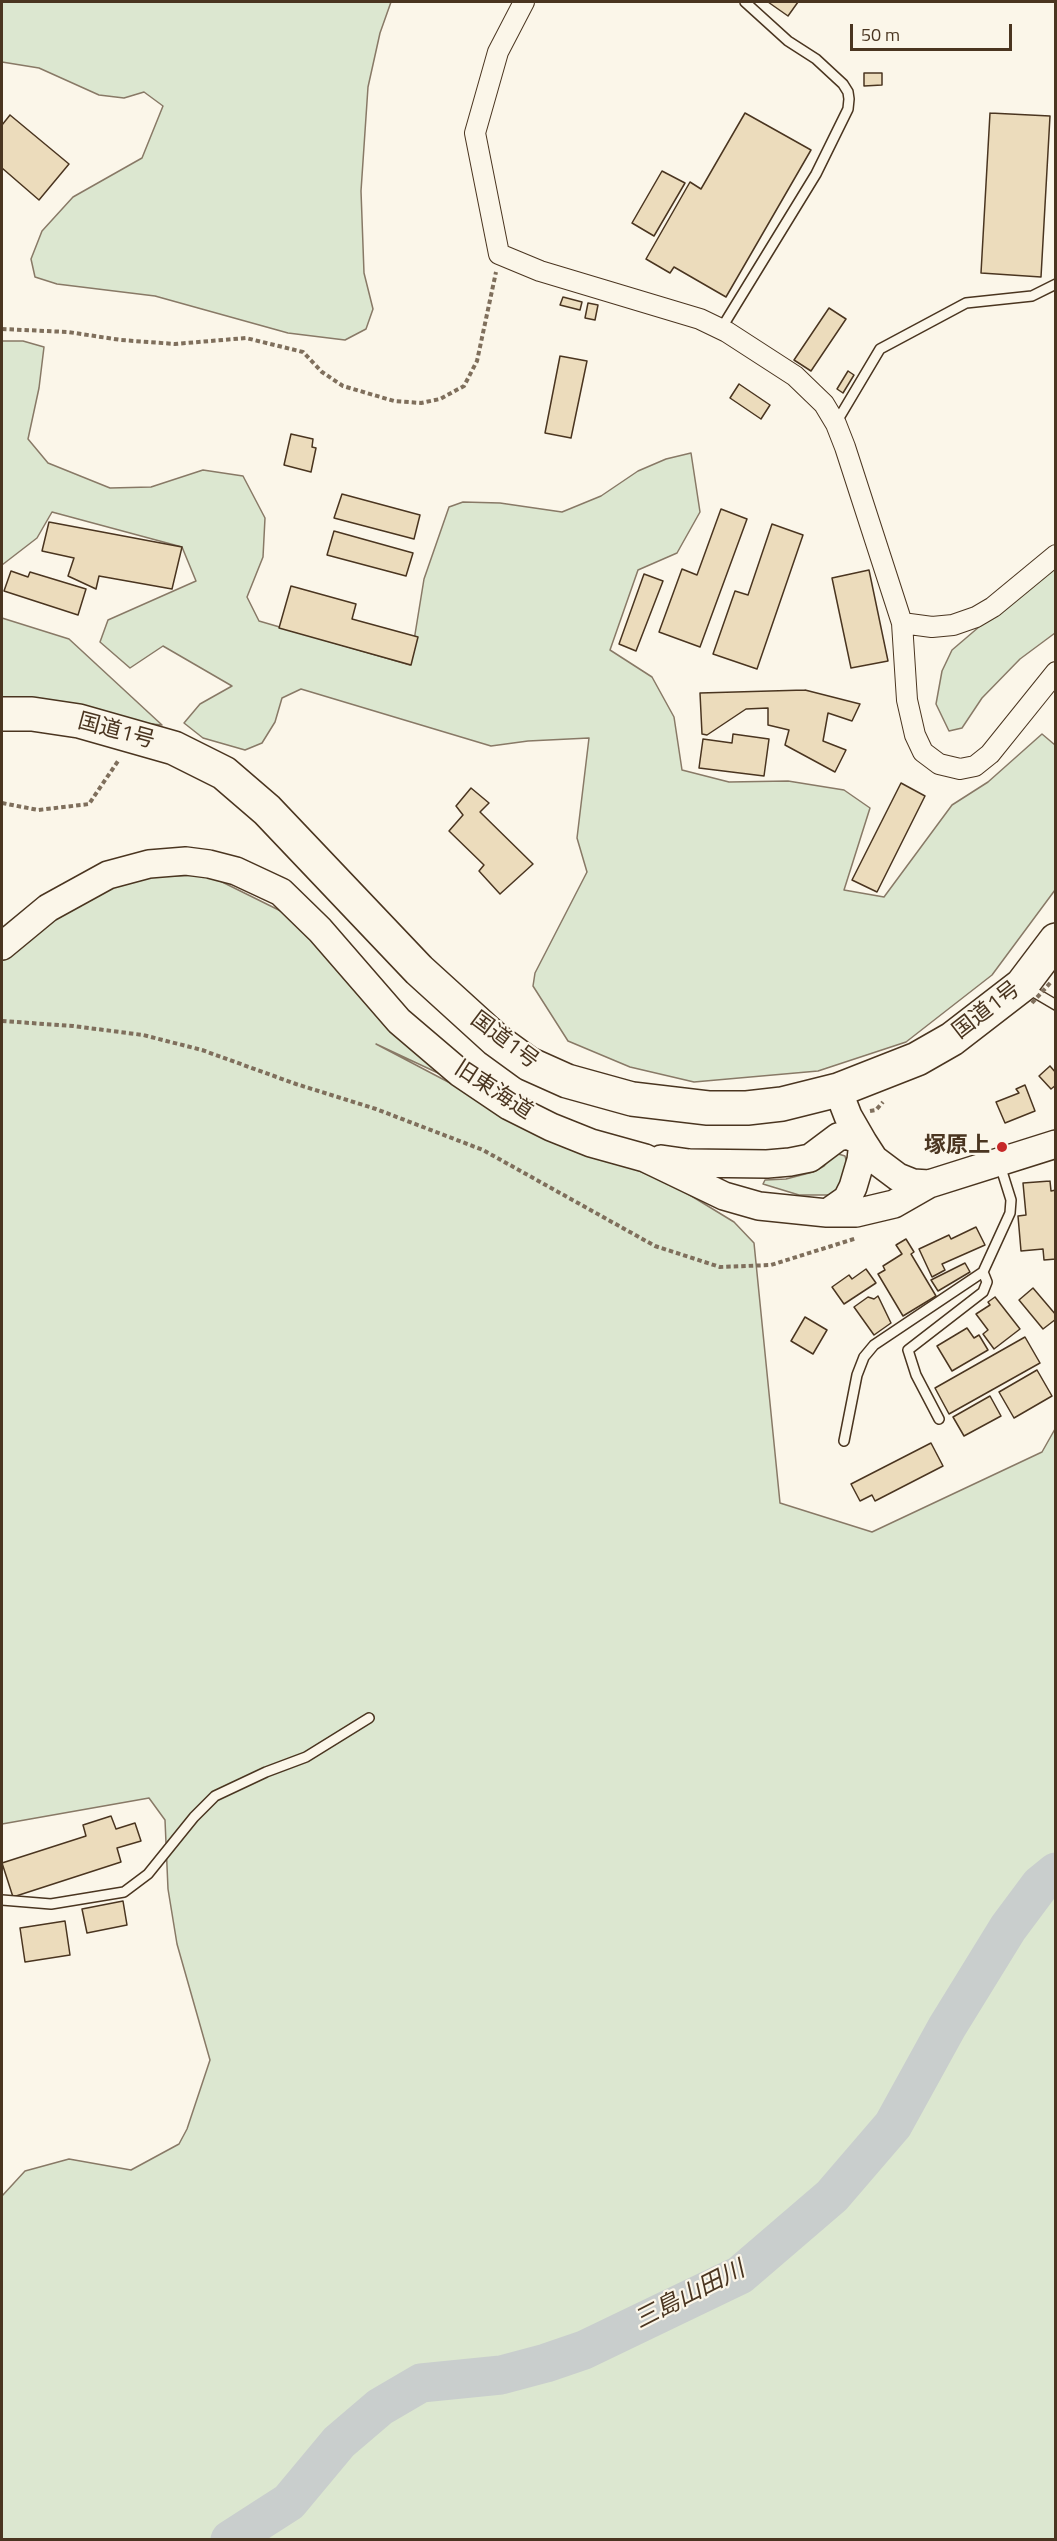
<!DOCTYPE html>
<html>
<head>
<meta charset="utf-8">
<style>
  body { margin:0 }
  #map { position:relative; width:1057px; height:2541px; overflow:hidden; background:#fbf6e9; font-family:"Titillium Web",sans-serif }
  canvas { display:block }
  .frame { position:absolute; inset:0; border:3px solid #4a3520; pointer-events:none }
  .scale { position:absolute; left:850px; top:24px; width:162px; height:27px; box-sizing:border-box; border:3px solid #4a3520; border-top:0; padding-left:8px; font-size:18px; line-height:21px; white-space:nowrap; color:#4a3520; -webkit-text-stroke:4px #fbf6e9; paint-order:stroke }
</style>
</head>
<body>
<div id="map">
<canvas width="1057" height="2541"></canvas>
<div class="frame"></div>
<div class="scale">50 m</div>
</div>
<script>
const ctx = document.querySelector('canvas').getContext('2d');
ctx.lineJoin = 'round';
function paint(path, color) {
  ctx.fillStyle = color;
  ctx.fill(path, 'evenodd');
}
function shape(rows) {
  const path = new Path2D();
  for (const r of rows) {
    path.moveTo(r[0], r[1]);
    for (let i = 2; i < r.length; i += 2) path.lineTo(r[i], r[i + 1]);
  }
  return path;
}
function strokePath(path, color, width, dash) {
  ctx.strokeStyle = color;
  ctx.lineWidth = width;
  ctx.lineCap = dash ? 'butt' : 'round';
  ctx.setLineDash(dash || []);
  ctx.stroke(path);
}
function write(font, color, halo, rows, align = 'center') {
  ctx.font = font + ' "Titillium Web","Noto Sans JP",sans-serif';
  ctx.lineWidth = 4.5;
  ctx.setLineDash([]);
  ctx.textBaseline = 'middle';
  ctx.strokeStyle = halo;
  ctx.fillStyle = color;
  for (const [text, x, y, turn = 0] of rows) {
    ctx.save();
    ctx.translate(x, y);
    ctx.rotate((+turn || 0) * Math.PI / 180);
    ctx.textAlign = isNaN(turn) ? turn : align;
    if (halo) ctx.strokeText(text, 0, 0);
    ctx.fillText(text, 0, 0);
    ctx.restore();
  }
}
const green = shape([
  [2,2,391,2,380,33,368,87,361,191,364,273,373,309,366,329,345,340,288,333,155,296,57,284,35,277,31,259,42,231,73,197,142,158,163,106,144,92,124,98,99,95,39,68,2,62,2,2],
  [2,341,23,341,44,347,39,388,28,439,48,463,110,488,151,487,203,470,243,476,265,518,263,557,247,597,259,621,410,665,424,579,449,507,463,502,500,503,562,512,601,496,638,471,666,459,691,453,700,512,677,553,638,570,610,650,652,677,674,717,682,770,729,782,788,781,844,790,870,808,844,890,884,897,952,805,988,782,1042,734,1055,745,1055,890,992,975,906,1042,818,1071,694,1082,630,1067,568,1041,533,986,535,973,587,872,577,838,589,738,528,741,491,746,301,689,282,698,275,722,262,743,245,750,203,738,184,723,200,704,232,686,163,646,130,668,100,642,108,620,196,581,182,547,52,512,37,538,2,565,2,341],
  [1055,562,1055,633,1020,659,982,698,962,728,949,731,936,704,942,671,952,650,1055,562],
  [2,618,69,639,162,725,2,710,2,618],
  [208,875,305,923,470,1088,376,1044,528,1124,675,1186,734,1222,754,1243,780,1503,872,1532,1042,1452,1055,1429,1055,2539,2,2539,2,2196,25,2171,69,2159,131,2170,179,2144,187,2129,210,2060,177,1944,168,1889,165,1820,149,1798,2,1824,2,948,131,877,208,875],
  [835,1153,845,1156,848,1167,840,1187,829,1195,799,1195,763,1184,765,1180,786,1179,813,1172,824,1166,835,1153]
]);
paint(green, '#dce7d0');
strokePath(green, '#887966', 1.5);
strokePath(shape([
  [230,2540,289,2502,339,2442,380,2407,421,2383,501,2375,546,2363,584,2350,740,2275,832,2196,893,2125,947,2027,1008,1928,1040,1885,1056,1872]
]), '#c9cecd', 39);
const building = shape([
  [768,2,798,2,788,16,768,2],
  [864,73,882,73,882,85,864,86,864,73],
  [745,113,811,150,726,297,674,267,670,273,646,259,690,182,701,189,745,113],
  [990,113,1050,116,1041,277,981,273,990,113],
  [10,115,69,164,39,200,2,168,2,125,10,115],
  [662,171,685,183,654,236,632,223,662,171],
  [563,297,582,302,580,310,560,305,563,297],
  [588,303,598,305,595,320,585,318,588,303],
  [829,308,846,319,811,371,794,360,829,308],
  [560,356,587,361,571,438,545,433,560,356],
  [848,371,854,375,843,393,837,389,848,371],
  [739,384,770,405,761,419,730,398,739,384],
  [291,434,313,439,312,447,316,448,311,472,284,465,291,434],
  [342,494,420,515,414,539,334,518,342,494],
  [721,509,747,519,700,647,659,632,682,569,697,575,721,509],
  [49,522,182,547,172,589,99,576,96,589,68,576,74,558,42,551,49,522],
  [772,524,803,535,757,669,713,654,735,591,748,595,772,524],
  [334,531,413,553,406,576,327,555,334,531],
  [869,570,888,661,851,668,832,578,869,570],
  [11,571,28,577,30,572,86,589,78,615,4,591,11,571],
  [644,574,663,581,636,651,619,644,644,574],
  [291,586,356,604,352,619,418,637,411,665,279,628,291,586],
  [805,690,860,704,852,721,828,713,823,741,846,750,835,772,785,745,789,730,768,725,768,708,746,709,707,735,702,734,700,693,805,690],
  [733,734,769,739,764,776,699,768,703,739,732,743,733,734],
  [901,783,925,796,877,892,852,880,901,783],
  [471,788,489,803,480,812,533,864,500,894,479,871,484,865,449,831,463,815,456,806,471,788],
  [1050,1066,1056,1073,1056,1085,1051,1089,1039,1076,1050,1066],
  [1025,1085,1035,1111,1005,1123,996,1102,1019,1093,1016,1089,1025,1085],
  [1050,1181,1051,1191,1056,1190,1056,1259,1044,1260,1043,1249,1021,1251,1018,1216,1026,1215,1023,1183,1050,1181],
  [976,1227,985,1245,942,1264,945,1270,932,1277,919,1249,949,1235,951,1239,976,1227],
  [906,1239,914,1252,911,1254,936,1296,903,1316,878,1274,885,1270,883,1266,902,1254,896,1245,906,1239],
  [965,1263,970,1272,938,1291,931,1280,965,1263],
  [866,1269,876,1283,844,1304,832,1287,849,1275,852,1279,866,1269],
  [1033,1288,1056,1315,1056,1319,1043,1329,1019,1300,1033,1288],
  [878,1296,891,1323,874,1335,854,1307,868,1297,874,1299,878,1296],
  [995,1297,1020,1329,994,1349,983,1334,988,1330,976,1314,990,1305,988,1302,995,1297],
  [805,1317,827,1330,813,1354,791,1341,805,1317],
  [967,1328,974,1338,979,1335,988,1350,952,1371,937,1346,967,1328],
  [1025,1337,1040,1363,949,1414,935,1388,1025,1337],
  [1037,1370,1052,1396,1014,1418,999,1392,1037,1370],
  [990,1396,1001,1416,964,1436,953,1417,990,1396],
  [931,1443,943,1466,875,1501,872,1495,860,1501,851,1484,931,1443],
  [111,1816,116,1829,135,1823,141,1841,117,1848,121,1862,13,1897,2,1863,86,1836,83,1825,111,1816],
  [123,1901,127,1925,87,1933,82,1909,123,1901],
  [65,1921,70,1955,25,1962,20,1928,65,1921]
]);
paint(building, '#ecdcbc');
strokePath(building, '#4a3520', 1.5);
const lane = shape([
  [721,329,816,174,848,109,849,99,848,92,843,84,816,59,788,41,745,2],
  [836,423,880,349,966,303,1032,296,1056,284],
  [1027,988,1056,1005],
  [939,1419,916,1375,908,1350,983,1292,987,1282,983,1272],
  [844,1441,857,1375,864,1357,874,1345,983,1272,1010,1213,1011,1200,1000,1165],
  [2,1900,51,1904,124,1892,148,1874,194,1817,215,1796,266,1772,306,1757,369,1718]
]);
const street = shape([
  [524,2,498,52,475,133,499,254,540,271,700,319,727,332,795,376,824,404,836,424,845,447,902,623,907,700,915,735,923,752,939,764,960,769,975,766,990,754,1056,672],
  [902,623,932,627,953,625,976,617,993,607,1056,555]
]);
const secondary = shape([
  [2,946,48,908,108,875,149,864,186,861,209,864,236,871,281,892,320,930,399,1021,460,1073,509,1106,551,1127,591,1143,645,1158,724,1196,759,1206,827,1213,856,1213,894,1204,929,1184,1056,1144],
  [661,1159,689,1163,767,1164,790,1162,810,1158,838,1137,847,1135,863,1142,874,1159,898,1177,913,1183,929,1184],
  [827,1213,847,1199,853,1187,861,1160,863,1142,848,1116,838,1090]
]);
const highway = shape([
  [2,714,32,714,79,721,174,748,224,773,267,810,419,970,496,1040,529,1064,567,1081,632,1099,708,1108,747,1108,782,1104,838,1090,917,1059,952,1039,1022,985,1056,940]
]);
strokePath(lane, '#4a3520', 12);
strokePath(street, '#4a3520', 22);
strokePath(secondary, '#4a3520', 30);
strokePath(highway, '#4a3520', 36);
strokePath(shape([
  [2,329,68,332,121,340,175,344,246,338,303,352,322,372,343,386,394,401,421,403,440,399,464,386,477,361,496,272],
  [2,803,38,810,89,804,118,761],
  [2,1021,73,1026,143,1035,202,1050,296,1084,376,1109,483,1150,655,1246,720,1267,771,1265,857,1238],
  [870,1111,876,1110,883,1102]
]), '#7f6f5c', 4, [4.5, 3]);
strokePath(lane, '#fbf6e9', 9);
strokePath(street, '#fbf6e9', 20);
strokePath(secondary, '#fbf6e9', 27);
strokePath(highway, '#fbf6e9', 33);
strokePath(shape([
  [1032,1003,1051,982]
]), '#7f6f5c', 4, [4.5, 3]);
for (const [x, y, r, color] of [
  [1002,1147,6,"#c62828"]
]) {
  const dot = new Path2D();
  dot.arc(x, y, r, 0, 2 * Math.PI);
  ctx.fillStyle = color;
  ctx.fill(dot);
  strokePath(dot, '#fbf6e9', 2);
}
write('22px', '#4a3520', '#fbf6e9', [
  ["国道1号",116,732,15],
  ["国道1号",987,1011,-38],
  ["国道1号",504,1041,37],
  ["旧東海道",493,1091,33]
]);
write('bold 22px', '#4a3520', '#fbf6e9', [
  ["塚原上",990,1147]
], 'right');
write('italic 24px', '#4a3520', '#fbf6e9', [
  ["三島山田川",690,2296,-27]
]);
</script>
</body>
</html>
